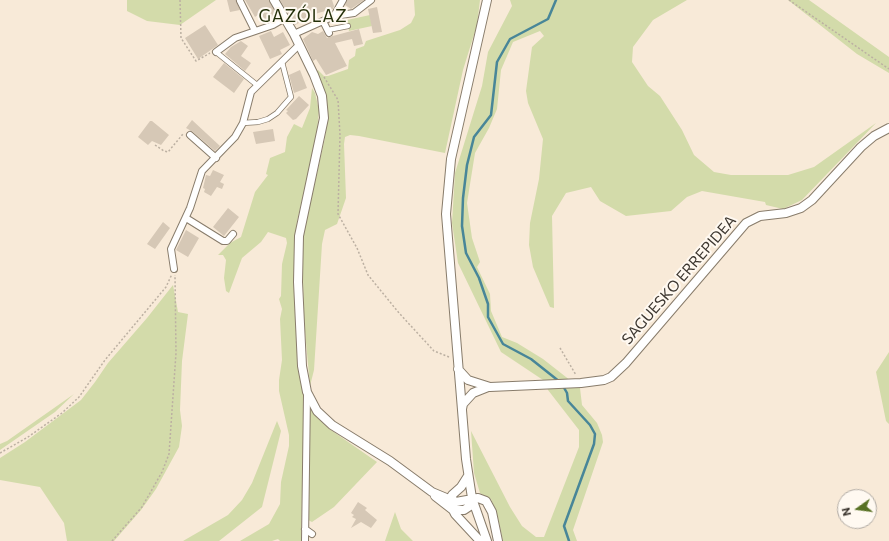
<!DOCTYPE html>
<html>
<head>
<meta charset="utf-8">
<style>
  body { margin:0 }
  #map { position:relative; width:889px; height:541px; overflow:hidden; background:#f8ead8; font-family:Commissioner,sans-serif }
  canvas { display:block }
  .north { position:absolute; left:837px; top:489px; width:40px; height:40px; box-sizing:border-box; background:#fff9f1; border:1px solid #b1aba4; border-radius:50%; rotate:256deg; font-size:11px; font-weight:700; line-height:16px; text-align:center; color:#3d3730 }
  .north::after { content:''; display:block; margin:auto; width:14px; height:18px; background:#587123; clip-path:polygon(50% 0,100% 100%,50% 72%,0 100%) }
</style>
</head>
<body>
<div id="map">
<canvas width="889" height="541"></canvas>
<div class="north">N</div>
</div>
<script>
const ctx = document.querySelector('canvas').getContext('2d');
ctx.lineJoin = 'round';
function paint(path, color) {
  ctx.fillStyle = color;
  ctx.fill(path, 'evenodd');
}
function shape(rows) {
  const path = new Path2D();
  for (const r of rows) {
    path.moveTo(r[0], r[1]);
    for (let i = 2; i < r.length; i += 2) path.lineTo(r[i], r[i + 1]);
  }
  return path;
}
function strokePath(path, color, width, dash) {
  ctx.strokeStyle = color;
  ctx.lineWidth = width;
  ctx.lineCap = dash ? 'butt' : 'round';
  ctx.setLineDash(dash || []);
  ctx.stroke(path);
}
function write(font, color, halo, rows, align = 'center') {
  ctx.font = font + ' Commissioner,sans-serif';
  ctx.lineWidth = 4;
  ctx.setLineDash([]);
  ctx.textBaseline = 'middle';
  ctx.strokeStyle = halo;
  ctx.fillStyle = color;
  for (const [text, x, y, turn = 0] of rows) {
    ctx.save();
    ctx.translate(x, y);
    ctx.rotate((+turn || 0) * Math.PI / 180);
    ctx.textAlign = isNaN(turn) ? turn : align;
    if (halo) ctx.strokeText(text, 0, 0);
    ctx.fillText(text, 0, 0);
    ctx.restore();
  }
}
paint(shape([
  [127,0,216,0,180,25,147,21,127,11],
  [414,0,480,0,477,25,463,70,445,153,359,136,350,135,345,137,344,144,346,198,337,224,325,230,322,244,314,370,310,386,304,320,302,239,325,138,327,116,326,96,316,72,318,70,324,76,328,76,348,69,349,60,355,56,356,49,364,46,366,41,400,30,411,23,415,15],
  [510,0,687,0,653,20,633,47,632,62,648,86,660,96,682,130,694,155,714,172,731,175,788,175,814,167,876,123,802,200,783,209,766,205,765,202,702,191,687,197,671,211,626,216,600,201,591,187,566,193,552,216,554,308,550,307,533,267,529,245,530,223,539,179,543,139,528,103,526,91,532,47,544,36,540,31,513,42,501,70,497,109,489,128,475,153,467,203,472,238,480,262,477,267,490,294,491,311,502,337,517,343,543,359,580,388,582,405,597,423,602,435,603,442,573,530,577,541,503,541,498,518,491,499,480,493,474,473,471,431,510,507,522,526,536,537,544,537,579,447,579,430,548,390,543,380,501,352,458,263,452,223,455,173,482,86,488,52,512,6],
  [788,0,809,0,889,57,889,73,857,54],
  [370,15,372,26,349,31,347,20],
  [312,88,315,93,319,110,316,142,297,221,294,257,299,365,304,398,301,541,280,541,278,539,272,541,240,541,269,524,280,504,281,482,289,446,289,435,279,391,279,380,282,360,280,319,282,309,279,299,281,296,282,264,287,243,286,238,268,232,261,242,242,258,229,293,226,291,224,278,226,260,223,255,218,255,230,243,241,237,255,192,268,175,266,174,270,158,285,152,287,137,294,124,302,128,310,108],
  [173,285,178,312,188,314,182,361,180,410,182,426,179,447,156,489,141,510,114,541,67,541,64,523,40,487,0,480,0,458,25,442,81,400,95,382,108,363,147,318],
  [889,352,889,424,886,421,876,372],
  [74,394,55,412,0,450,0,444,7,441],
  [310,408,328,428,377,462,334,507,312,522,308,520],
  [277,421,281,431,262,507,219,541,183,541,228,515,242,500,252,483],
  [395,512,401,529,413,541,385,541]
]), '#d3dbaa');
strokePath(shape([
  [556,0,548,19,510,39,497,62,491,115,474,137,467,165,463,198,462,226,466,253,479,278,488,304,488,317,503,344,531,359,560,382],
  [563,386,567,393,568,401,590,425,595,434,594,444,564,526,569,541]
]), '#488698', 2.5);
paint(shape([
  [227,0,236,0,240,10,230,12],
  [245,0,269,0,277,15,266,23,259,14,255,17],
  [280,0,332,0,334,6,333,9,318,13,295,25],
  [347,0,364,0,351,9,345,5],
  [377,7,382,32,373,33,368,9],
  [205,25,218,45,198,59,185,38],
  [359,29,363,44,354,46,352,39,335,43,347,66,326,75,316,59,313,61,303,39,312,32,318,34,323,31,327,38,329,37],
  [271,31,274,37,283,32,290,45,280,50,282,54,270,59,259,36],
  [241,41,248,46,241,56,251,63,245,71,225,54,231,47],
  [224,63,244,79,234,93,213,77],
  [300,70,307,88,294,93,289,75],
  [299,96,309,105,296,119,293,120,286,113,288,111,286,110],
  [192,120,220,146,215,151,193,132,186,128],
  [150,121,152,121,169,135,161,145,152,141,148,145,138,137],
  [273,129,275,141,256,144,253,132],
  [213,170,224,175,220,182,224,184,222,189,217,187,211,196,204,192,205,189,203,188,206,175,210,176],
  [228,208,239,217,224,236,213,227],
  [163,222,170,228,155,249,147,244],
  [186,230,199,238,188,257,176,250],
  [358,502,367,508,365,510,377,520,371,528,361,522,351,528,356,519,352,517,354,515,351,513]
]), '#d6c8b6');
const pedestrian = shape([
  [328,30,348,26],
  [216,52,257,85],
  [243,123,258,122,268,119,277,113,291,97,282,62]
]);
const minor = shape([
  [240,1,255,31],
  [334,16,343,0],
  [323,21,329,33],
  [294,34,334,16,354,13,371,0],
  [216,52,235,38,273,25,285,18],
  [190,135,216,158],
  [186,218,223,241,227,241,233,234],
  [174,269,171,249,190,208,202,171,235,137,243,123,251,92,299,45],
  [305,529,312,534],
  [305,541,307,394]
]);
const tertiary = shape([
  [274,0,294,34,314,75,322,96,324,118,299,236,298,282,302,366,307,392,317,411,332,425,390,461,432,492,456,502,478,498,486,501,492,512,498,541],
  [487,0,451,159,446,214,466,459,472,498,487,541],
  [458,369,468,380,490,387,581,383,604,380,611,377,626,363,746,223,760,216,786,213,801,208,812,200,861,147,874,136,889,128],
  [462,409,463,404,473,393,488,387],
  [468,476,461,487,452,495,453,510,464,510,470,506,472,498],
  [435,496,453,510,455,514,480,541]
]);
strokePath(pedestrian, '#887c6b', 6);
strokePath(minor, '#887c6b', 8);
strokePath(tertiary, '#887c6b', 10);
strokePath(shape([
  [180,0,181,38,196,61,210,53],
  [789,0,889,69],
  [324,77,338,100,340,135,338,214,357,248,368,275,399,313,434,351,449,357],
  [155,145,164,151,168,152,183,134],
  [560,348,576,375],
  [0,453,28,437,62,413,79,397,105,360,166,287,172,274],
  [112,541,142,507,162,472,169,454,176,353,175,275]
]), '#bcb0a2', 1.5, [2, 2]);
strokePath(pedestrian, '#fff', 4.5);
strokePath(minor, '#fff', 6);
strokePath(tertiary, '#fff', 8);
write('15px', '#3d3730', '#fff9f1', [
  ["SAGUESKO ERREPIDEA",679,280,-49]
]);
ctx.letterSpacing = '1px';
write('17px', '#232f09', '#fff9f1', [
  ["GAZÓLAZ",303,16]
]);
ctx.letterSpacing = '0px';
</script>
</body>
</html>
